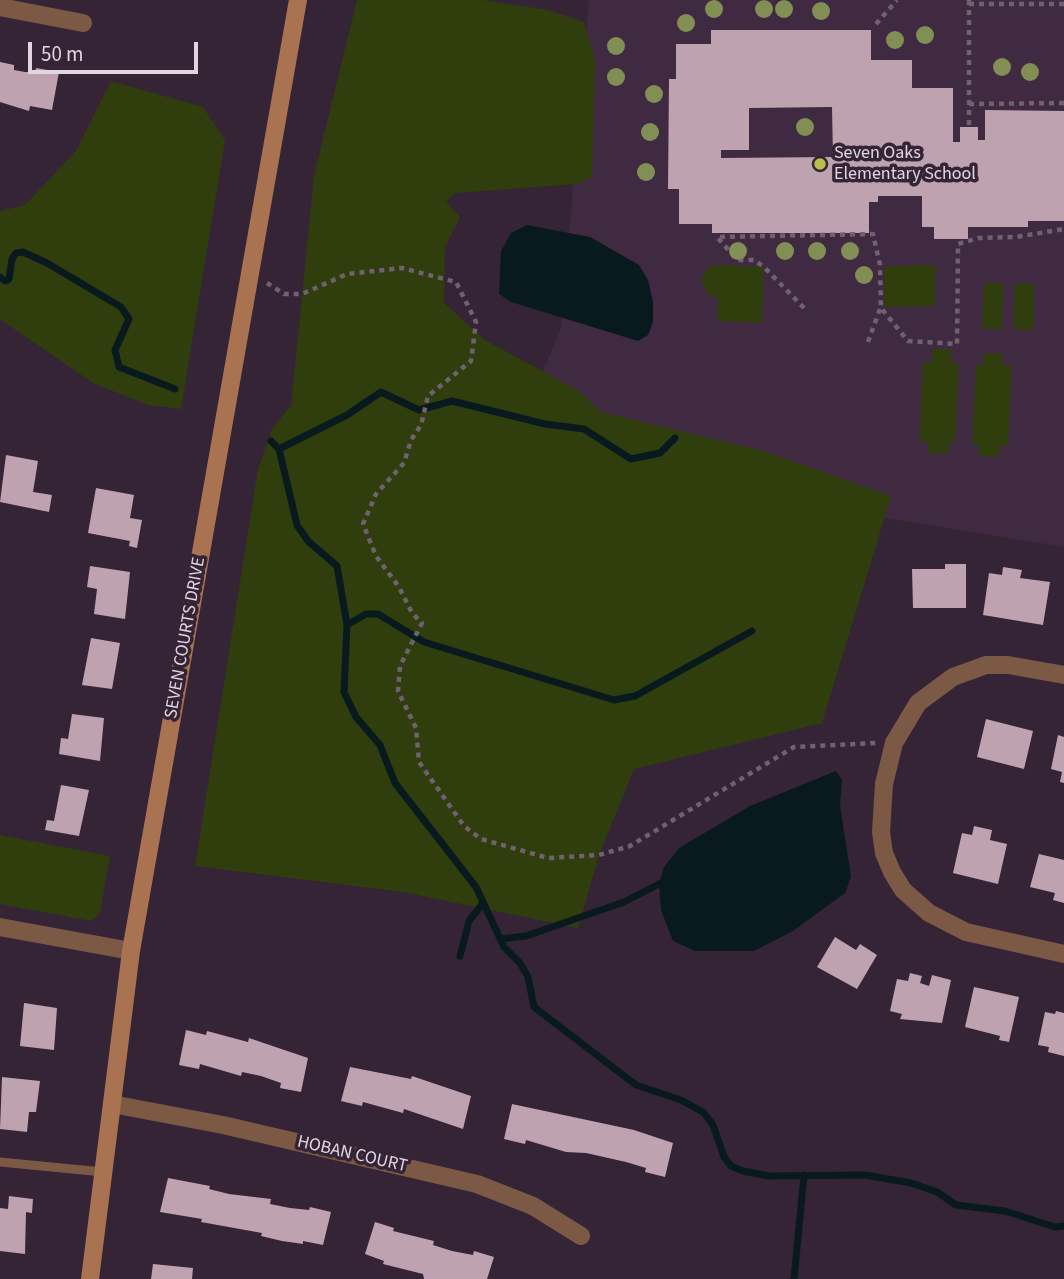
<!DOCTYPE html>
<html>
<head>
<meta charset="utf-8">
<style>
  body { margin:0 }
  #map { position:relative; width:1064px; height:1279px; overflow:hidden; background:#352435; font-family:"Source Sans 3",sans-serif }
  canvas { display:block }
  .scale { position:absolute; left:28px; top:42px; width:170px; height:32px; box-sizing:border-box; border:4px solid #e0d5e0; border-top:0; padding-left:9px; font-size:21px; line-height:24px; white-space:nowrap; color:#e0d5e0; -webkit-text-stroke:5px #352435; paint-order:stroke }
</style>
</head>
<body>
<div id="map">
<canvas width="1064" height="1279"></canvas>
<div class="scale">50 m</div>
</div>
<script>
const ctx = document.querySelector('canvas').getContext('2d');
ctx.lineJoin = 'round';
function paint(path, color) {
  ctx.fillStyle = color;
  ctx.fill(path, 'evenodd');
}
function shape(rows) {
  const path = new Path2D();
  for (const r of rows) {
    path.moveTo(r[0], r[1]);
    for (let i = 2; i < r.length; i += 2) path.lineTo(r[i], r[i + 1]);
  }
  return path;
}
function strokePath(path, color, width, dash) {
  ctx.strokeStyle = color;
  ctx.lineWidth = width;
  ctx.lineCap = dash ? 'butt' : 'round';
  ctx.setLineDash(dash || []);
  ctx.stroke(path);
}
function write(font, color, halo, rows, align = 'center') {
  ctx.font = font + ' "Source Sans 3",sans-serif';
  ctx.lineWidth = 7;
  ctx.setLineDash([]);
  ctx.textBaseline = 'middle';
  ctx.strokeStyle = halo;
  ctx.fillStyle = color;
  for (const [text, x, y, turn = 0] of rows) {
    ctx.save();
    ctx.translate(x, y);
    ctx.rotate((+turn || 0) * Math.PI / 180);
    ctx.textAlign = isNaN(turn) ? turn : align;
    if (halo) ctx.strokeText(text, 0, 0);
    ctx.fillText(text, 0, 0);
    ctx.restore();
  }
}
paint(shape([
  [589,0,1064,0,1064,547,507,456,561,328]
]), '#402a41');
paint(shape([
  [357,0,482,0,548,10,584,22,595,60,592,177,577,184,455,193,446,202,460,217,445,247,444,303,485,340,579,391,601,412,764,451,891,496,822,723,634,769,599,855,578,928,403,892,195,866,258,469,272,429,291,405,314,176],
  [111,81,203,107,225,140,181,409,148,405,93,383,0,319,0,211,25,205,76,151],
  [715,265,764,267,762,323,717,321,718,298,707,294,701,279,706,270],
  [935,265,935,306,884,307,884,266],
  [984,283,1004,283,1002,329,982,329],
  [1015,283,1034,284,1033,330,1013,329],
  [932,349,952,349,951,363,959,363,955,443,948,443,948,454,928,453,929,442,919,441,923,362,932,362],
  [984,353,1003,354,1003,365,1012,366,1008,446,999,445,999,457,979,456,979,445,972,444,976,365,983,365],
  [0,835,110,856,100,913,91,921,0,904]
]), '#303e0d');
paint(shape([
  [527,225,590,237,639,265,648,280,653,302,653,322,648,335,638,341,511,302,499,294,501,251,511,233],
  [836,771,842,780,840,805,851,877,845,893,793,931,754,951,695,951,673,941,661,910,659,884,664,867,679,848,750,806]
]), '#091a1f');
strokePath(shape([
  [0,277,5,281,9,279,12,259,16,253,23,252,47,263,121,307,129,319,115,350,119,367,175,389],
  [271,441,279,449,297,525,308,541,337,566,347,625,344,692,356,717,380,745,395,783,476,887,504,947,520,963,528,977,534,1007,636,1085,681,1100,703,1112,713,1125,724,1157,731,1166,743,1171,769,1176,865,1175,911,1183,937,1192,956,1205,1005,1211,1055,1227,1064,1226],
  [279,449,347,415,381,392,419,410,452,401,545,424,584,429,631,459,660,453,675,438],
  [347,625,366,614,378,614,424,642,614,700,635,696,752,631],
  [500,939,526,936,624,902,659,884],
  [460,956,469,921,483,903],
  [794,1279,804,1175]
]), '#091a1f', 7);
paint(shape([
  [711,30,871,30,871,60,912,60,912,88,953,88,953,142,960,142,960,127,978,127,978,140,985,140,985,110,1064,111,1064,221,1028,221,1028,227,968,227,968,239,934,239,934,227,922,227,922,196,878,196,878,202,869,202,869,233,712,233,712,224,679,224,679,189,668,189,669,79,676,79,676,44,711,44],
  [832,107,833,157,721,158,721,150,749,150,749,108],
  [0,62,14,65,14,70,25,72,35,72,36,68,59,72,52,110,30,106,29,111,0,102],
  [6,455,38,461,33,492,52,495,49,512,0,502],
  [96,488,134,495,130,518,142,520,137,548,129,546,130,541,88,533],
  [945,564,966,564,966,608,913,608,912,569,945,569],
  [90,566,130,572,125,619,94,614,97,589,87,587],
  [1003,567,1022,570,1020,578,1050,582,1043,625,983,615,989,573,1002,575],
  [91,638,120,643,112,689,82,685],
  [72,714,104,718,100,761,59,754,61,738,68,739],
  [986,719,1033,731,1024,769,977,757],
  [1058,735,1064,737,1064,783,1060,782,1062,772,1051,769],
  [61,785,89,790,79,836,45,830,47,820,54,821],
  [974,826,992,830,990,840,1007,844,998,884,953,873,962,833,972,835],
  [1039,854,1064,860,1064,903,1053,900,1055,893,1030,887],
  [835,937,856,950,860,944,877,955,857,989,817,967],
  [910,973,922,976,920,983,929,986,932,975,951,980,942,1023,900,1019,902,1014,890,1011,897,979,908,981],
  [974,987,1019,997,1009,1042,999,1040,1000,1036,965,1027],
  [24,1003,57,1008,54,1050,20,1046],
  [1056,1011,1064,1013,1064,1056,1048,1052,1049,1047,1038,1045,1045,1012,1055,1014],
  [186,1030,206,1035,207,1031,248,1042,249,1038,308,1058,301,1092,280,1088,281,1083,261,1076,242,1072,241,1076,200,1064,199,1069,179,1065],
  [350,1067,411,1079,412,1076,471,1096,463,1129,404,1109,403,1113,363,1102,362,1106,341,1101],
  [2,1077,40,1081,36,1112,29,1112,27,1132,0,1129],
  [512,1104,634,1130,673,1143,665,1177,645,1172,646,1168,626,1162,586,1153,566,1152,526,1140,525,1144,504,1139],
  [168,1178,210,1186,209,1189,229,1194,271,1199,270,1204,290,1208,309,1210,310,1207,331,1212,323,1245,303,1241,303,1244,282,1241,261,1236,262,1233,201,1222,202,1219,160,1212],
  [9,1196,33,1199,32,1213,26,1212,25,1254,0,1251,0,1208,8,1209],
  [375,1222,394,1228,393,1231,434,1241,433,1245,452,1251,473,1255,474,1251,494,1257,487,1279,424,1279,423,1274,383,1264,384,1261,365,1254],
  [153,1264,193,1268,192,1279,151,1279]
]), '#bfa2af');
strokePath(shape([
  [969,0,969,127],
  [969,4,1064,4],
  [876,24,897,0],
  [969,104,1064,103],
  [267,283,284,294,302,294,347,274,402,268,456,282,476,322,471,361,428,396,421,425,411,440,404,463,376,494,363,524,376,556,399,587,412,613,422,623,400,666,398,691,416,728,419,762,464,826,481,839,548,858,599,855,630,846,794,747,876,743],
  [804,308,764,267,754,260,737,260,717,237,873,234,880,265,881,308,908,341,957,344,958,244,978,238,1016,237,1064,229],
  [868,342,880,309]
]), '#706170', 4.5, [5, 5]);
strokePath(shape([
  [0,1162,103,1172]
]), '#7c5944', 9);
strokePath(shape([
  [0,7,83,23],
  [1064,675,1008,665,986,665,953,677,918,703,894,743,884,784,881,832,884,853,892,872,903,890,929,913,966,932,1064,954],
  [0,927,131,951],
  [112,1104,223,1125,477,1184,533,1206,581,1236]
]), '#7c5944', 18);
strokePath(shape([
  [90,1279,131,951,298,0]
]), '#a97250', 18);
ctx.fillStyle = '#818e54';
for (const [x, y] of [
  [714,9],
  [764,9],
  [784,9],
  [821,11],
  [686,23],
  [925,35],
  [895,40],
  [616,46],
  [1002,67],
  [1030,72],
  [616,77],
  [654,94],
  [805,127],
  [650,132],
  [646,172],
  [738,251],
  [785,251],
  [817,251],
  [850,251],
  [864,275]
]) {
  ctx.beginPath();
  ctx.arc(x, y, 9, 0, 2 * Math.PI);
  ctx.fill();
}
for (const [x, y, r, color] of [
  [820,164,7,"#b7c147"]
]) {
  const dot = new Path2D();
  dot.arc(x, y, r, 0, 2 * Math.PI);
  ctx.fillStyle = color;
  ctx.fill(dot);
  strokePath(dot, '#352435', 2.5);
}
write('18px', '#e0d5e0', '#352435', [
  ["Seven Oaks",834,154],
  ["Elementary School",834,175]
], 'left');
write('18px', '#e0d5e0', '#352435', [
  ["SEVEN COURTS DRIVE",186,638,-80],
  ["HOBAN COURT",352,1155,13]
]);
</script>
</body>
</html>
